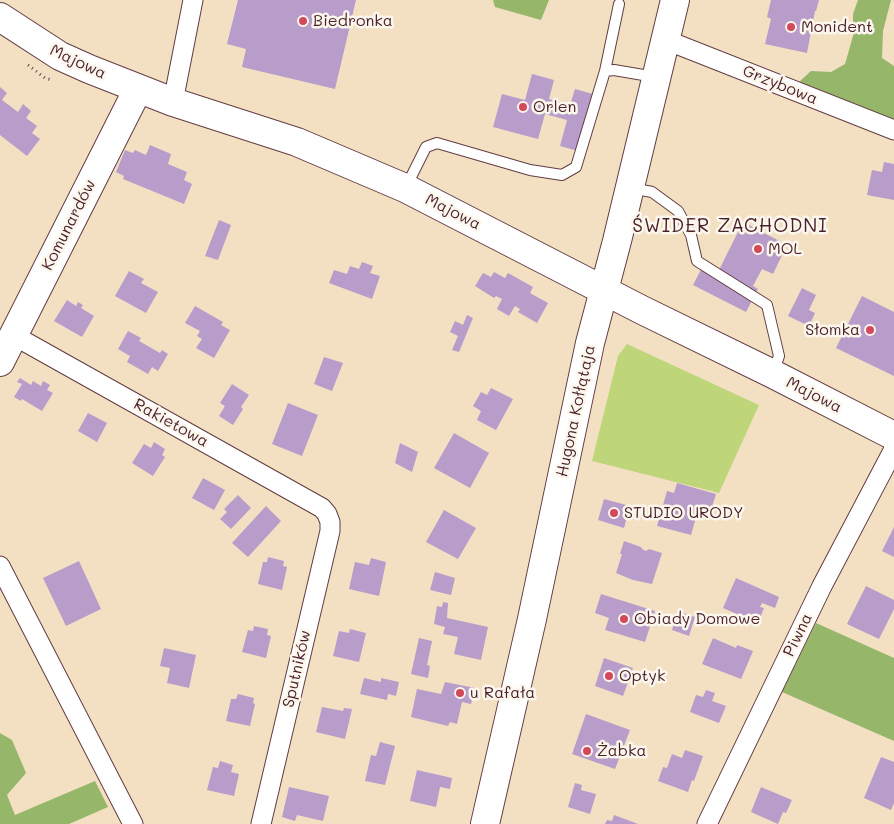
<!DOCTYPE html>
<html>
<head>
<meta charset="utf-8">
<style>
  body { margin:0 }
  canvas { display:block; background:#f3e0c3 }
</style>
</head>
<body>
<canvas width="894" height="824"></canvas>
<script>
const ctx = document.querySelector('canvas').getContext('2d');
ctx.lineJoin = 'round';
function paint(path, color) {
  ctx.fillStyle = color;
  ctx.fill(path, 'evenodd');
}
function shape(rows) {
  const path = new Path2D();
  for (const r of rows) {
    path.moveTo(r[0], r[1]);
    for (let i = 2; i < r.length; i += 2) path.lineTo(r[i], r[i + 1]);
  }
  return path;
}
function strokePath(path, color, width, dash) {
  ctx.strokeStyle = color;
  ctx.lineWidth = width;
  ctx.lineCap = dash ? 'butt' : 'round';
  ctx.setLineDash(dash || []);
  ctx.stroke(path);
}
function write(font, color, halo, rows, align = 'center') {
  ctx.font = font + ' Mali,sans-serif';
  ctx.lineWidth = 5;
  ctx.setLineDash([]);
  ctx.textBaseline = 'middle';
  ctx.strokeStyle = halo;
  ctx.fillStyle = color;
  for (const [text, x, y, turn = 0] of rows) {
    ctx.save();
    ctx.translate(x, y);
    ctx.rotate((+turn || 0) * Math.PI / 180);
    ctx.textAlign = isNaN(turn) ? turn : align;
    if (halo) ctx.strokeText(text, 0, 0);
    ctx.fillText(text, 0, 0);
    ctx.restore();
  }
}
paint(shape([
  [627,344,759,405,719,493,592,461,618,356]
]), '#bed579');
paint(shape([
  [493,0,549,0,541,20,495,7],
  [858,0,891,0,883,31,882,58,894,66,894,128,815,100,800,81,811,71,831,72,845,64,853,36,853,14],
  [816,623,894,658,894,741,782,692],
  [0,733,12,740,26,773,7,795,15,815,95,781,108,807,69,824,0,824]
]), '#96b669');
paint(shape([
  [238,0,356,0,335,89,242,67,246,49,227,44],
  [771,0,819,0,816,11,815,11,807,53,765,44,771,19,767,17],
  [532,74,554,80,549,99,570,105,575,89,593,94,578,151,560,146,567,120,545,114,538,139,493,127,502,94,525,100],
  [0,87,7,93,2,100,18,112,23,104,31,111,26,118,37,126,32,133,40,139,27,156,0,135],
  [150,145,171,154,168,164,187,172,184,180,192,184,184,204,123,179,124,176,116,172,125,150,133,153,135,150,146,155],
  [884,162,894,164,894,200,867,195,872,170,882,172],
  [219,220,231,225,218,260,205,256],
  [743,222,787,245,773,274,762,269,753,286,758,289,746,312,693,285,704,264,718,272],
  [362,262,373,266,370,273,380,276,372,299,329,283,334,270,347,274,350,266,359,269],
  [129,271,144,279,141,283,158,292,146,313,115,296],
  [494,272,505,278,508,273,533,287,530,293,548,303,537,323,518,312,520,309,515,306,509,316,497,309,502,299,496,296,494,298,475,286,483,273,491,277],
  [802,288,816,295,809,310,815,313,809,326,788,316],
  [862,296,894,312,894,376,836,348],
  [67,300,76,306,78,302,83,305,81,308,94,316,82,337,54,321],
  [195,306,223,322,221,325,230,330,214,358,196,348,202,339,197,336,200,331,185,323],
  [467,315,473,318,459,352,452,350,458,336,450,332,455,321,463,325],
  [128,331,141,338,139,341,160,353,162,350,168,354,158,371,152,367,148,374,127,362,130,356,118,349],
  [324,357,343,363,332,391,314,384],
  [20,378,31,385,33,381,41,386,43,381,50,385,47,390,53,393,42,411,22,399,21,401,14,397,22,384,17,382],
  [232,384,249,395,241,407,243,409,233,425,219,416,225,406,220,403],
  [491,388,513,399,496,430,477,420,481,411,473,406,481,392,487,395],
  [288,403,318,415,302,456,272,444],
  [88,413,107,423,97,442,78,431],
  [454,433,489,453,470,488,434,468],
  [154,442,165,449,162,455,165,457,153,476,132,463,144,444,151,448],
  [400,443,418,452,412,472,395,463],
  [203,478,225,490,214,510,192,498],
  [677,483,716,494,711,510,699,507,691,535,657,526,667,491,674,493],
  [238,495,251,508,231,529,220,519,227,512,224,509],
  [604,499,630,506,624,528,598,520],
  [266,506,281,521,248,557,232,543],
  [444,510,476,528,458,559,426,542],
  [894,527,894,557,882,551],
  [624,541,641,547,642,549,646,551,649,549,662,553,652,584,633,580,616,573,622,554,620,554],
  [268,557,284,561,283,566,287,567,282,590,258,584,263,562,267,562],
  [371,558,386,562,379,596,349,589,355,562,369,565],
  [79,561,101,609,66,626,43,578],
  [435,572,455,578,451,595,430,590],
  [736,578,779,597,775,608,762,603,760,607,764,608,758,623,749,619,745,621,741,619,739,615,723,608],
  [866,586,894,600,894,609,879,639,847,624],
  [601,594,655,611,645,642,605,630,609,618,595,613],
  [443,602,448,603,447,618,488,627,481,660,454,654,458,637,443,634,445,627,434,624,437,606,442,607],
  [678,611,695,617,689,636,672,630],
  [254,626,268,629,267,635,271,636,266,658,242,652,248,630,253,631],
  [350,629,366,633,359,662,333,656,339,631,349,633],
  [419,638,432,641,427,665,430,666,428,678,411,674],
  [713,638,736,648,737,645,753,651,741,679,702,664],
  [164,648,196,655,189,688,167,683,170,668,160,666],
  [604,658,633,668,623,696,595,686],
  [364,678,381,682,381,678,399,682,396,696,388,694,387,700,360,694],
  [445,682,475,688,471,704,462,702,457,724,450,722,448,726,411,717,417,689,441,694],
  [706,690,715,693,712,701,726,706,719,723,690,712,696,695,703,697],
  [238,694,254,698,253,703,255,704,250,726,226,721,231,699,236,699],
  [322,707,343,711,344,708,352,709,345,739,316,732],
  [586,714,630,730,615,769,572,754],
  [380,742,395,746,385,785,365,781,371,755,376,756],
  [685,750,703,756,694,781,692,780,688,792,658,781,663,767,667,768,672,754,682,758],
  [881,757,894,762,894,803,891,810,864,798],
  [220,761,233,765,231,772,239,774,234,796,207,790,213,767,218,768],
  [417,770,452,778,450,789,440,787,436,807,410,801],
  [575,783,582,785,581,790,596,794,590,814,568,807],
  [289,787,329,796,323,821,297,815,295,821,282,817],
  [761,787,792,800,786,813,783,812,778,824,751,812],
  [614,815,638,824,605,824,607,820,612,821]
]), '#b89cca');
const lane = shape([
  [605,71,619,4],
  [406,187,426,147,437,143,530,170,562,175,576,167,605,71,614,70,655,77],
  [631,188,652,192,678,211,691,235,697,261,767,305,779,356,773,373]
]);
const street = shape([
  [666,40,894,130],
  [173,102,193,0],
  [13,335,322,508,327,514,330,522,330,531,261,824],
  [0,566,133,824],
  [707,824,822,586,894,449]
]);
const secondary = shape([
  [0,17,60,56,89,69,173,102,297,142,405,188,642,310,773,374,894,436],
  [0,362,138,89],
  [485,824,532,619,590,343,617,241,675,0]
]);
strokePath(lane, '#633c42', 12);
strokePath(street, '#633c42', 21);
strokePath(secondary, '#633c42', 30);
strokePath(shape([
  [28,65,45,78,52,80]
]), '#633c42', 3, [1, 4]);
strokePath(lane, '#fff', 10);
strokePath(street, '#fff', 19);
strokePath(secondary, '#fff', 28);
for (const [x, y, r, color] of [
  [303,21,5,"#d1495b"],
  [791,27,5,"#d1495b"],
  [523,107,5,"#d1495b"],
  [758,249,5,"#d1495b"],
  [870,330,5,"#d1495b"],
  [614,513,5,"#d1495b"],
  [624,619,5,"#d1495b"],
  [609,676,5,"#d1495b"],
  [460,693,5,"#d1495b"],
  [587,751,5,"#d1495b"]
]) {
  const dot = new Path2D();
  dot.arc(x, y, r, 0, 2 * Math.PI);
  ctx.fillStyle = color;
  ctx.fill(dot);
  strokePath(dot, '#fbf7ec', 2);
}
write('16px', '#4a1f2b', '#fbf7ec', [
  ["Biedronka",313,21],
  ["Monident",801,27],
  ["Orlen",533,107],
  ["MOL",768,249],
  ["Słomka",860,330,"right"],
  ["STUDIO URODY",624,513],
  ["Obiady Domowe",634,619],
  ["Optyk",619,676],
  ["u Rafała",470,693],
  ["Żabka",597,751]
], 'left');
write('16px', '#4a1f2b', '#fbf7ec', [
  ["Majowa",78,62,25],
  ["Grzybowa",780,85,22],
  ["Majowa",453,212,27],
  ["Komunardów",69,225,-63],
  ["Majowa",814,395,27],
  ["Hugona Kołłątaja",576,411,-78],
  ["Rakietowa",171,423,29],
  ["Piwna",798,635,-64],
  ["Sputników",297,669,-77]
]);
ctx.letterSpacing = '1px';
write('19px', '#4a1f2b', '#fbf7ec', [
  ["ŚWIDER ZACHODNI",730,226]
]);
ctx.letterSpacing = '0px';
</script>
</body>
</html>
